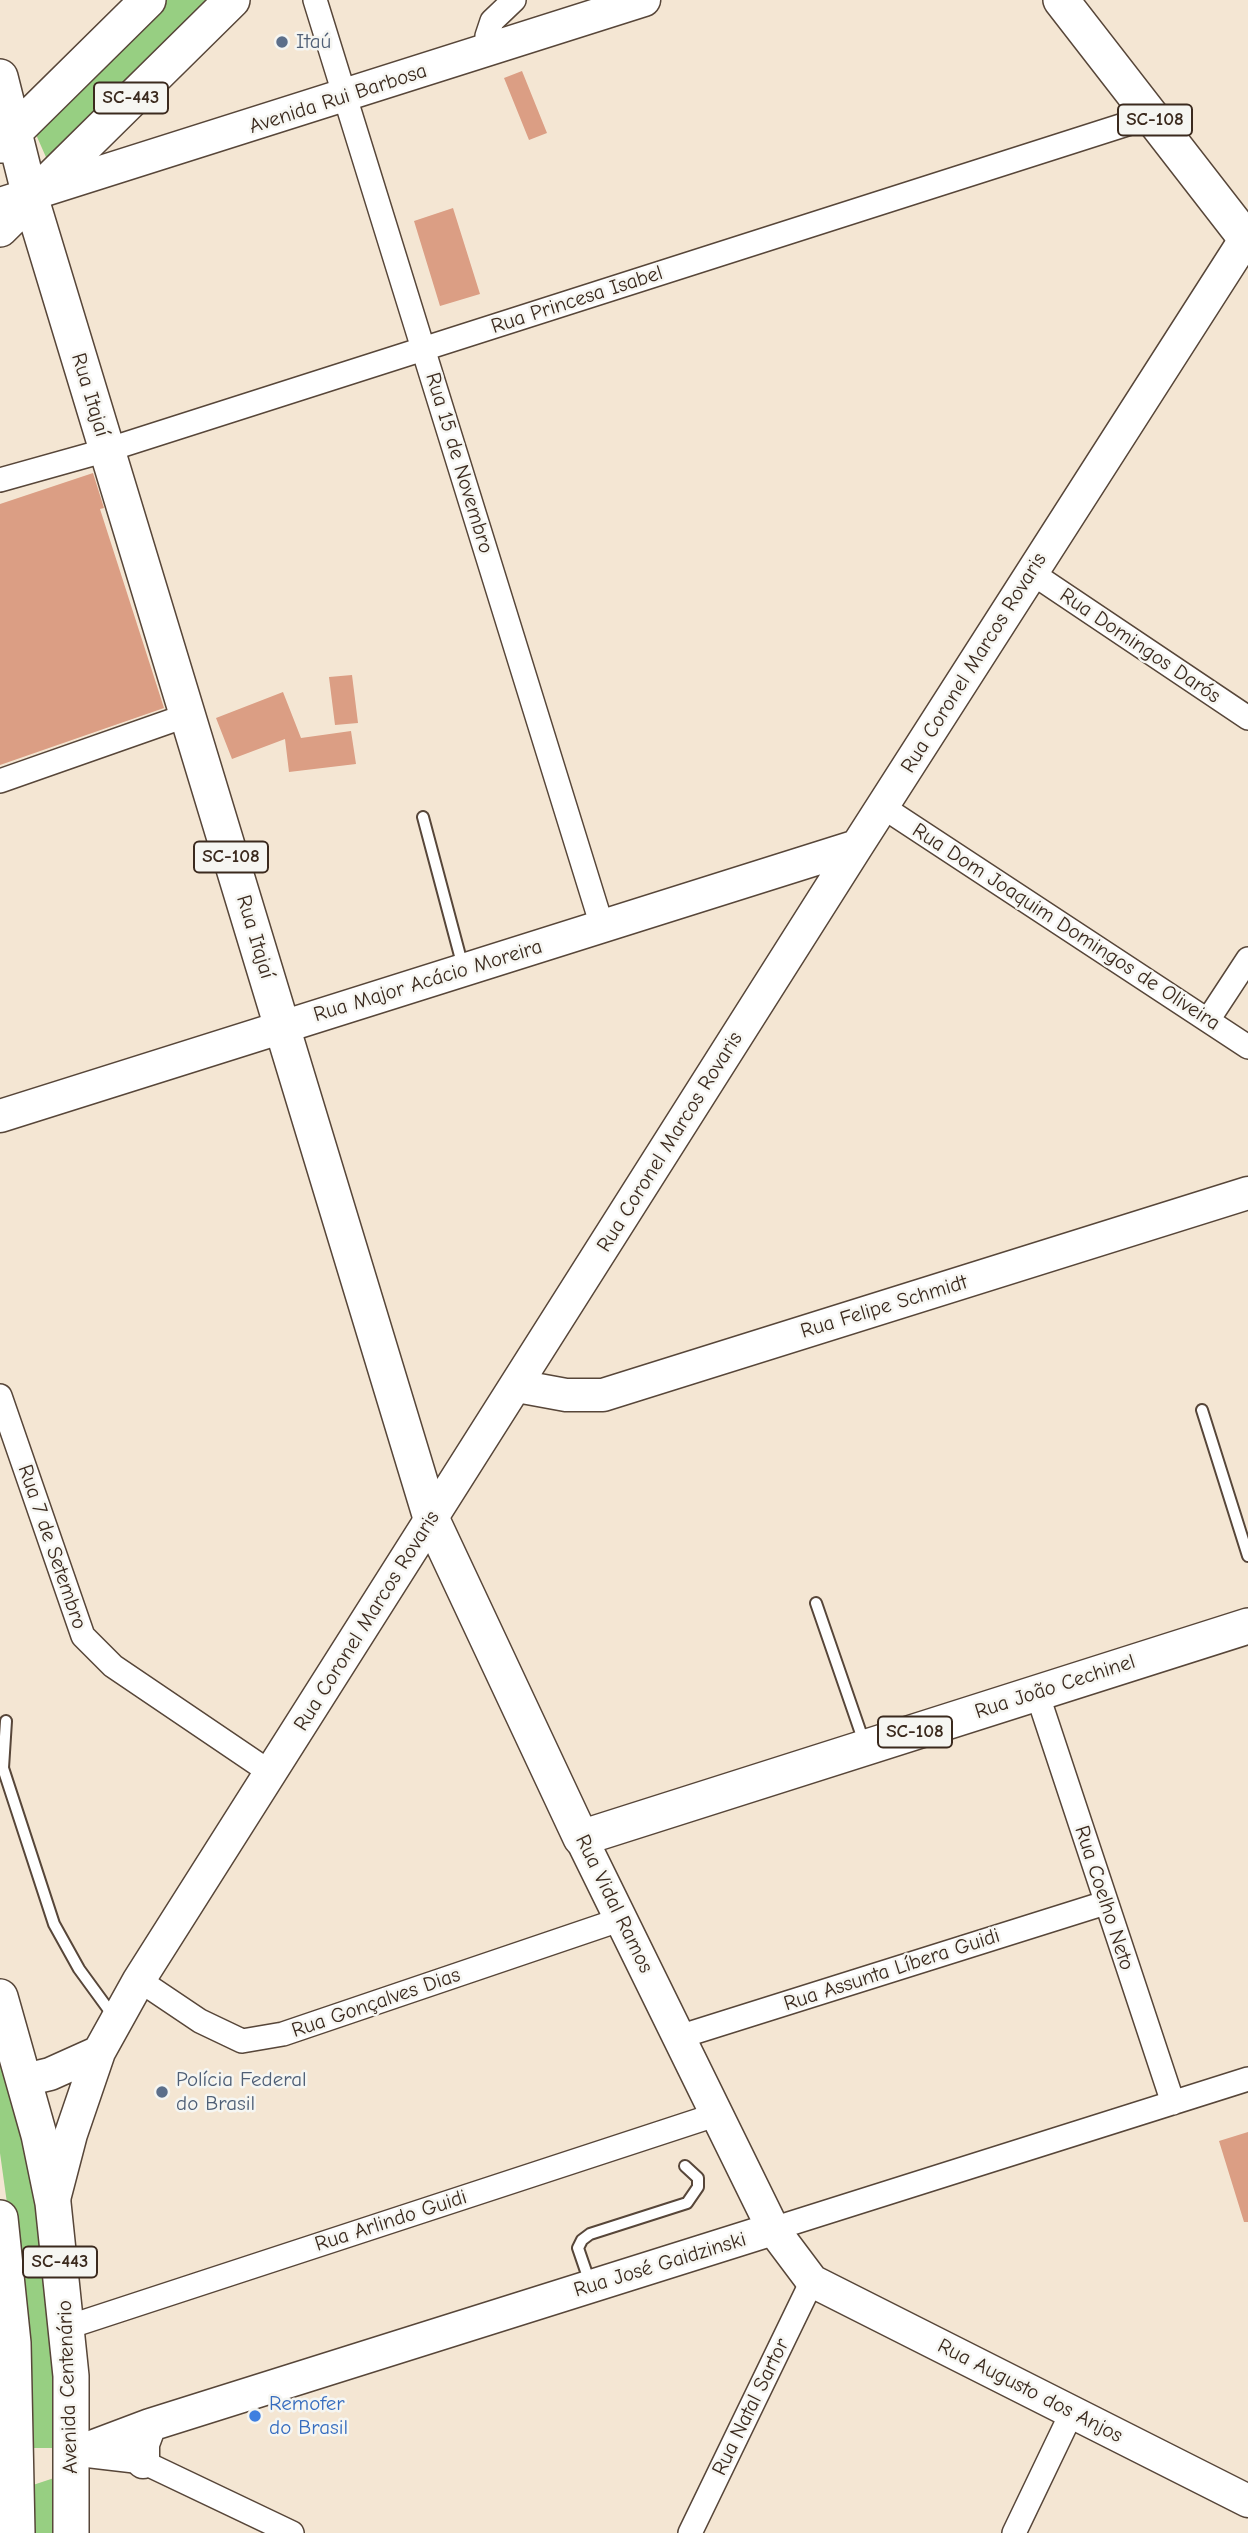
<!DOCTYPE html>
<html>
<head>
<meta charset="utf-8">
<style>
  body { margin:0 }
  canvas { display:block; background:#f4e6d3 }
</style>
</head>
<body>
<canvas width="1248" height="2533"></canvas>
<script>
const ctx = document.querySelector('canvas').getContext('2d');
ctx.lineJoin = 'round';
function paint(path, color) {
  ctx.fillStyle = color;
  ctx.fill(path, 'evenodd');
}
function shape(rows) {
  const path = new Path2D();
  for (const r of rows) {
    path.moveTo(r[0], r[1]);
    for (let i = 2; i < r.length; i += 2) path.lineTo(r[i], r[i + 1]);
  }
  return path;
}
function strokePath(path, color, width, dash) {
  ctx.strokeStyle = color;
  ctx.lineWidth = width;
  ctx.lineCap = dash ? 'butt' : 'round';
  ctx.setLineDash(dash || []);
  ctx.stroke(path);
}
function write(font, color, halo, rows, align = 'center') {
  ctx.font = font + ' "Comic Neue",sans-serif';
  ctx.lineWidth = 5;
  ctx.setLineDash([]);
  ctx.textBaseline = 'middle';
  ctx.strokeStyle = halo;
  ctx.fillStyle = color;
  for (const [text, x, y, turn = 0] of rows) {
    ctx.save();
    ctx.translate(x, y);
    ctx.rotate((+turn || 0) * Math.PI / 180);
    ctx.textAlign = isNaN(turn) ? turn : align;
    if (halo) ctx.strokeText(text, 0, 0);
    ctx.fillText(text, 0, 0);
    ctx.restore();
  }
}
paint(shape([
  [161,0,211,0,49,164,34,130],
  [0,2034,42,2190,65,2448,28,2448,21,2304,0,2153],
  [66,2474,64,2533,26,2533,27,2487]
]), '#97cf82');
paint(shape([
  [522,71,547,133,529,140,504,78],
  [453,208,480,294,440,306,414,221],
  [93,473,104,508,100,509,164,708,0,765,0,504],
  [352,675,358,723,335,725,329,677],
  [283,692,301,738,351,731,356,764,289,772,285,739,232,759,216,718],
  [1248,2132,1248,2222,1244,2222,1219,2141]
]), '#db9e84');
const lane = shape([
  [423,817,463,967],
  [1202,1410,1248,1556],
  [816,1603,865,1745],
  [6,1721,3,1768,54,1924,79,1969,114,2017],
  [590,2283,578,2248,582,2240,590,2234,687,2203,698,2187,698,2178,685,2166]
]);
const street = shape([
  [315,0,602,926],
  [491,49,487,36,492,21,514,0],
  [0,480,107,450,1152,116],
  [1032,573,1248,718],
  [0,781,188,715],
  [883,807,1248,1047],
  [1208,1020,1248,959],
  [0,1396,83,1636,113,1666,271,1773],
  [1037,1693,1173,2103],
  [139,1980,200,2021,242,2041,283,2034,622,1919],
  [679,2037,1105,1903],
  [773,2229,1248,2079],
  [68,2327,715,2115],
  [83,2455,143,2462,292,2533],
  [690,2533,812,2281],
  [1014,2533,1072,2412]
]);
const secondary = shape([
  [0,204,644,0],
  [0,1116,857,846],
  [517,1386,566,1395,603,1395,1248,1193],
  [581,1838,773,2229,812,2281,1248,2501],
  [25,2080,50,2074,99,2052],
  [53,2203,71,2134,99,2052,139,1980,857,846,1248,235],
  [73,2454,150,2425,773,2229],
  [143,2462,143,2444,150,2425]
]);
const primary = shape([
  [1061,0,1248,241],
  [0,77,30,196,431,1518,581,1838,1248,1626],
  [1,145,148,0],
  [0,229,232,0],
  [0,1997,39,2135,53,2203,71,2376,71,2533],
  [0,2218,13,2343,17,2533]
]);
strokePath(lane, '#574639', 14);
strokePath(street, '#574639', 26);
strokePath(secondary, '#574639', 35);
strokePath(primary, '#574639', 38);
strokePath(lane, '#fff', 10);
strokePath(street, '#fff', 23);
strokePath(secondary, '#fff', 32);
strokePath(primary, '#fff', 35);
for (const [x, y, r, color] of [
  [282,42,7,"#5c6f8a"],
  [162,2092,7,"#5c6f8a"],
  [255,2416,7,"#3f7fe0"]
]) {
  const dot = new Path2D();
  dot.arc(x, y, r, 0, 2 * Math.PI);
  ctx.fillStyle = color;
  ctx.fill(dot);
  strokePath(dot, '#f6f6f2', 2.5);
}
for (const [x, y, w] of [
  [131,98,74],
  [1155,120,74],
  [231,857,74],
  [915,1732,74],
  [60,2262,74]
]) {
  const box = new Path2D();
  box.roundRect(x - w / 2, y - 15.5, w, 31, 5);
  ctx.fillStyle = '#f6f6f2';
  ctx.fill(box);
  strokePath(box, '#3b2a1e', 2);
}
write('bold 19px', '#3b2a1e', null, [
  ["SC-443",131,98],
  ["SC-108",1155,120],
  ["SC-108",231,857],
  ["SC-108",915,1732],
  ["SC-443",60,2262]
]);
write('21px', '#4e5e75', '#f6f6f2', [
  ["Itaú",296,42],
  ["Polícia Federal",176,2080],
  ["do Brasil",176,2104]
], 'left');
write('21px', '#3b2a1e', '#f6f6f2', [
  ["Avenida Rui Barbosa",338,99,-18],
  ["Rua Princesa Isabel",577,300,-18],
  ["Rua Itajaí",90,395,73],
  ["Rua 15 de Novembro",459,463,73],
  ["Rua Domingos Darós",1140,646,34],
  ["Rua Coronel Marcos Rovaris",974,663,-58],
  ["Rua Dom Joaquim Domingos de Oliveira",1066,927,33],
  ["Rua Itajaí",255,937,73],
  ["Rua Major Acácio Moreira",428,981,-17],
  ["Rua Coronel Marcos Rovaris",670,1142,-58],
  ["Rua Felipe Schmidt",884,1307,-17],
  ["Rua 7 de Setembro",52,1547,71],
  ["Rua Coronel Marcos Rovaris",367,1621,-58],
  ["Rua João Cechinel",1055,1687,-18],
  ["Rua Coelho Neto",1104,1898,72],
  ["Rua Vidal Ramos",614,1904,64],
  ["Rua Assunta Líbera Guidi",892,1970,-18],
  ["Rua Gonçalves Dias",376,2003,-19],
  ["Rua Arlindo Guidi",391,2221,-18],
  ["Rua José Gaidzinski",660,2265,-17],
  ["Avenida Centenário",68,2387,-92],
  ["Rua Augusto dos Anjos",1030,2391,27],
  ["Rua Natal Sartor",751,2407,-64]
]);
write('21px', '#366cbe', '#f6f6f2', [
  ["Remofer",269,2404],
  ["do Brasil",269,2428]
], 'left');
</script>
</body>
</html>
